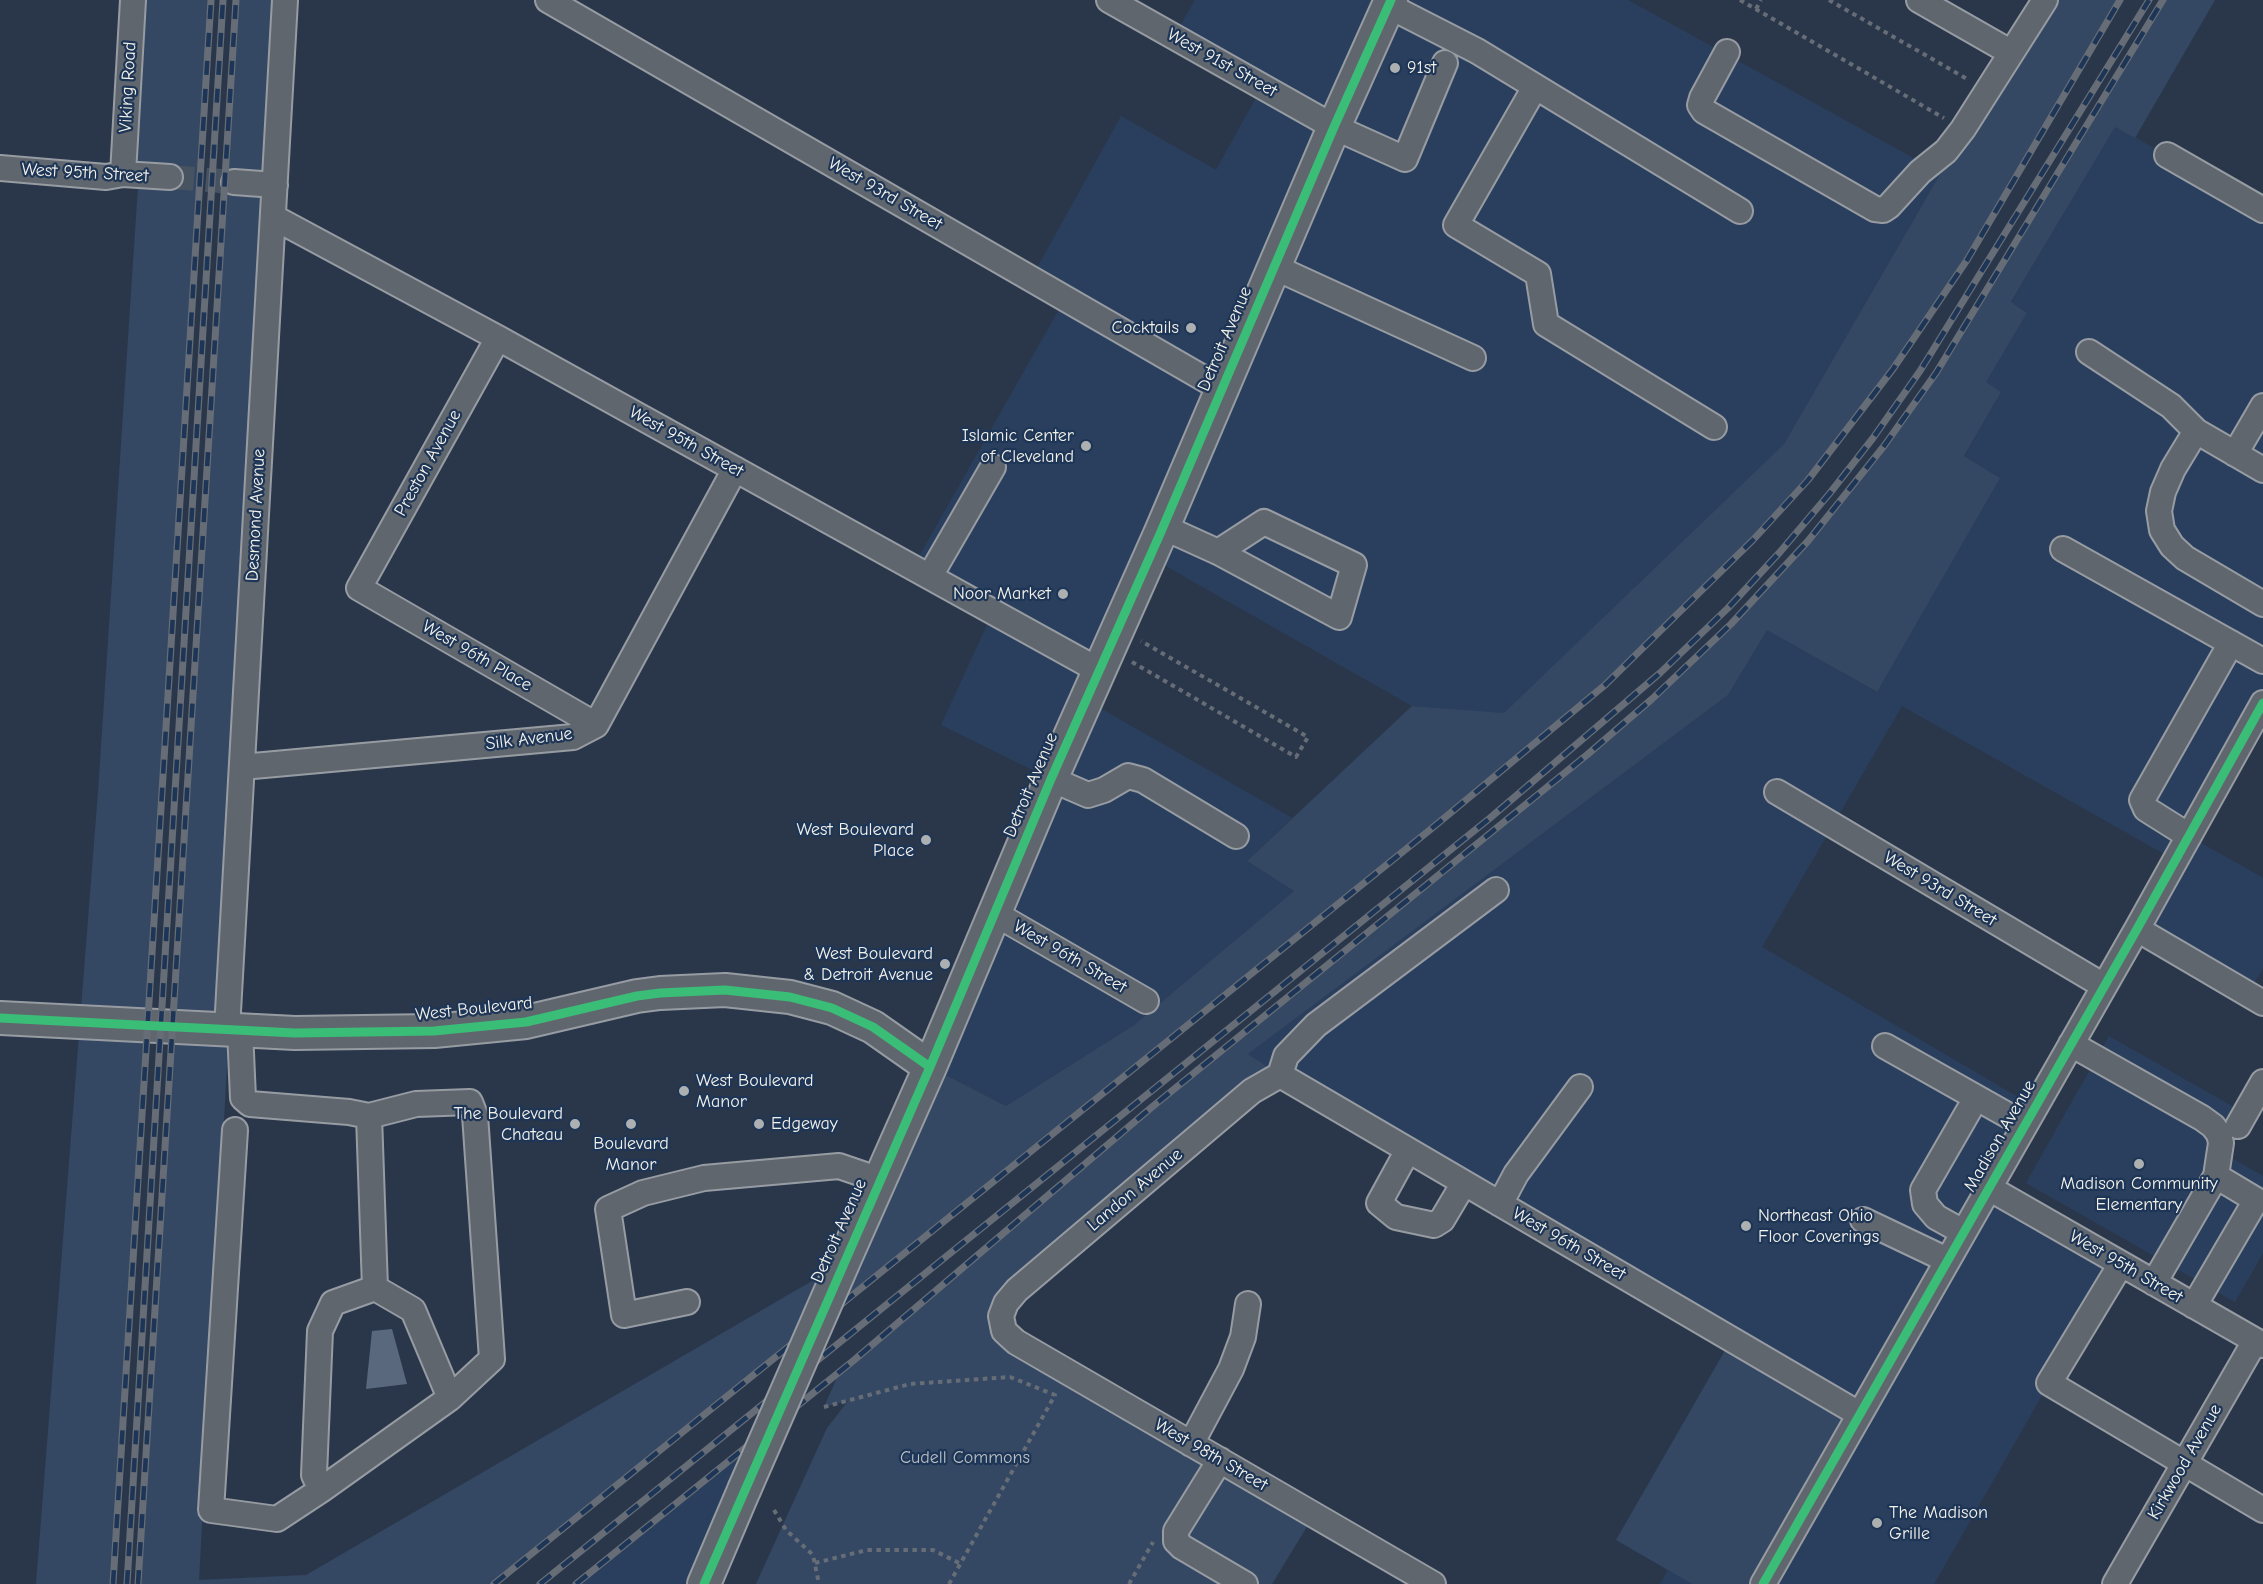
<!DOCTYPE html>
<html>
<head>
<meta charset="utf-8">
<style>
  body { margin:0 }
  canvas { display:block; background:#2a374a }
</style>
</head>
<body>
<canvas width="2263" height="1584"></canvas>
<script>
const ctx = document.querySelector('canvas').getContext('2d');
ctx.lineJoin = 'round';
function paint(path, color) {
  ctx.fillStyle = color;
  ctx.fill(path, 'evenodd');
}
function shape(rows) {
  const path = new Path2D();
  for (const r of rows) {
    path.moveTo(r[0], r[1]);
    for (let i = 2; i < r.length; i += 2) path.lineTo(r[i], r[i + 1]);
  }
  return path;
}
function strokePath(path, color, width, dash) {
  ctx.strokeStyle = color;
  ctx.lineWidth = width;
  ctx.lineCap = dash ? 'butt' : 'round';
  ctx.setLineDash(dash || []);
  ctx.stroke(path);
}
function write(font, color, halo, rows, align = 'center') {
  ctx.font = font + ' "Comic Neue",sans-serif';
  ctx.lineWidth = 4.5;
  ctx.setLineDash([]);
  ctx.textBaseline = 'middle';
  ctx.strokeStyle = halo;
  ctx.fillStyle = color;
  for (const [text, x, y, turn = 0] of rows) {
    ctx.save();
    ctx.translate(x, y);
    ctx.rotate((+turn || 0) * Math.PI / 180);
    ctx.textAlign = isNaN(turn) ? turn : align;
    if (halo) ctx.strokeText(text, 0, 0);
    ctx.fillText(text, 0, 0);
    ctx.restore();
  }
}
paint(shape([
  [1195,0,1628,0,1935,170,1995,79,1784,444,1504,714,1412,706,1150,557,1086,700,1292,818,1247,861,1294,891,1134,1025,1006,1106,930,1067,1051,779,941,725,993,612,913,567,1065,299,1031,279,1121,116,1216,170,1262,87,1174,37],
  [2115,126,2263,210,2263,703,2189,836,2263,878,2263,968,2248,994,2137,929,2175,860,1902,706,1762,947,2035,1107,1989,1188,2121,1264,2049,1383,1934,1584,1763,1584,1858,1414,1280,1075,1248,1054,1728,695,1767,629,1876,692,1999,477,1964,457,2001,392,1985,383,2027,313,2011,303],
  [2109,1036,2237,1109,2221,1152,2263,1176,2263,1253,2235,1302,2026,1183],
  [767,1431,704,1584,576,1584],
  [1668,1570,1692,1584,1660,1584]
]), '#2a3f5d');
paint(shape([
  [133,0,211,0,147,1061,113,1584,36,1584,98,792,139,172,123,174],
  [236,0,285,0,199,1580,306,1575,843,1263,930,1067,1006,1106,1134,1025,1294,891,1247,861,1412,706,1504,713,1784,444,1995,79,2045,0,2120,0,1967,260,1893,369,1808,480,1752,540,1605,685,1024,1158,494,1584,138,1584],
  [2163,0,2215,0,2135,138,2115,127,2011,302,2027,313,1986,382,2001,392,1964,456,2000,478,1877,692,1767,630,1728,695,1248,1054,1280,1075,1017,1290,1004,1331,1314,1515,1272,1584,756,1584,827,1428,848,1401,824,1407,839,1373,1152,1107,1588,754,1652,699,1731,624,1808,541,1884,446,1936,373],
  [1731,1340,1859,1414,1763,1584,1692,1584,1616,1540]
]), '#344763');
paint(shape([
  [392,1329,407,1384,366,1389,372,1331]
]), '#59687d');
strokePath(shape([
  [170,177,234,182]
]), '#485362', 24, [24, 12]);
const minor = shape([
  [548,0,1222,389],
  [1109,0,1334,127,1405,159,1445,63],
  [1919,0,2010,52],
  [1389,6,1477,51,1740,211],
  [1727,52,1702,98,1700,105,1704,111,1875,209,1883,210,1889,206,1920,172,1946,151,1963,129,2045,0],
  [1535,87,1456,225,1538,274,1546,324,1714,427],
  [2167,155,2263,210],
  [0,168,106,177,123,174,170,177],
  [123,174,133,0],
  [234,182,275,185],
  [273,217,498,338,1098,670],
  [1274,267,1473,358],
  [498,338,359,588,596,725],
  [2089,352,2171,406,2196,431,2173,469,2163,492,2159,511,2162,530,2172,546,2185,558,2263,604],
  [2196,431,2263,470],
  [2235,454,2263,406],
  [1163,527,1218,552,1339,617,1354,565,1264,522,1218,552],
  [2063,549,2263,661],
  [930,576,993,467],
  [242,767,573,737,596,725,735,469],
  [1051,779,1088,795,1104,790,1128,776,1143,780,1236,836],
  [1777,792,2104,986],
  [2189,836,2146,809,2142,800,2231,643],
  [994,913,1146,1001],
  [2137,929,2263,1003],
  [227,1029,285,0],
  [240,1030,243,1098,250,1104,349,1112,369,1116,416,1104,470,1102,475,1115,492,1359,450,1398,321,1490,314,1475,320,1331,333,1303,375,1288,413,1310,450,1398],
  [2071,1044,2202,1118,2213,1126,2219,1134,2221,1143,2216,1176,2154,1283],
  [1885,1046,2025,1125],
  [1280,1075,1252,1091,1017,1290,1006,1303,1001,1316,1004,1331,1016,1342,1433,1584],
  [1280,1075,1859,1414],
  [1280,1075,1286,1056,1316,1025,1496,890],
  [369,1116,375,1288],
  [2238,1126,2263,1082],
  [235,1130,211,1510,277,1519,321,1490],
  [1408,1150,1379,1203,1396,1217,1434,1225,1442,1220,1464,1183],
  [1989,1188,2263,1345],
  [1500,1204,1516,1174,1580,1087],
  [1863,1220,1947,1260],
  [1963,1232,1936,1217,1925,1204,1923,1190,1976,1098],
  [2121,1264,2049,1383,2263,1510],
  [687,1302,624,1315,608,1209,643,1193,704,1178,839,1166,880,1180],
  [2194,1306,2256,1200,2216,1176],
  [1191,1444,1231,1369,1243,1337,1248,1304],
  [1220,1460,1176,1531,1176,1541,1182,1547,1245,1584],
  [1763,1584,2137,929,2263,703],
  [2115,1584,2255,1341]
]);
const major = shape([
  [0,1018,295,1033,434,1031,526,1022,637,996,660,993,725,990,790,997,832,1008,873,1027,930,1067],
  [843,1263,930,1067,1051,779,1160,534,1334,127,1391,0],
  [704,1584,744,1490]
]);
strokePath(minor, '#979ca3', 28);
strokePath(major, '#979ca3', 36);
strokePath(shape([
  [1740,0,1944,118],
  [1829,0,1969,80],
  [1756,9,1761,0],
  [1132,662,1296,757,1308,737,1141,641],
  [824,1407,910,1384,1010,1377,1055,1395,949,1584],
  [774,1510,786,1530,813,1555,819,1584],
  [815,1563,867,1550,933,1550,961,1564],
  [1129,1584,1153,1542]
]), '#666d76', 4, [4.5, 4.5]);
strokePath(minor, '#60666e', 24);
strokePath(major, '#60666e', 32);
const rail = shape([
  [113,1584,211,0],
  [127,1584,223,0],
  [138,1584,236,0],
  [494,1584,1431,829,1605,685,1753,540,1808,480,1893,369,1967,260,2120,0],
  [540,1584,1490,818,1660,673,1728,608,1780,552,1830,493,1873,438,1920,371,2149,0],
  [576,1584,853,1361,1152,1107,1588,754,1652,699,1731,624,1808,541,1884,446,1936,373,2163,0]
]);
strokePath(rail, '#666d76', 7);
strokePath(rail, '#1d3557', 4.5, [14]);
const majorBridge = shape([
  [744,1490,843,1263]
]);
strokePath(majorBridge, '#979ca3', 36, []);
strokePath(majorBridge, '#60666e', 32);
strokePath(shape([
  [0,1018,295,1033,434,1031,526,1022,637,996,660,993,725,990,790,997,832,1008,873,1027,930,1067],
  [704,1584,930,1067,1051,779,1160,534,1334,127,1391,0],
  [1763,1584,2137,929,2263,703]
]), '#3abd76', 9);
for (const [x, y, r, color] of [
  [1395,68,6,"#adb0b1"],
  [1191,328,6,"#adb0b1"],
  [1086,446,6,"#adb0b1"],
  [1063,594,6,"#adb0b1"],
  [926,840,6,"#adb0b1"],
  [945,964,6,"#adb0b1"],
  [684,1091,6,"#adb0b1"],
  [575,1124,6,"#adb0b1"],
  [631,1124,6,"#adb0b1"],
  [759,1124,6,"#adb0b1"],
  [2139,1164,6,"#adb0b1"],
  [1746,1226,6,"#adb0b1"],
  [1877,1523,6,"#adb0b1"]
]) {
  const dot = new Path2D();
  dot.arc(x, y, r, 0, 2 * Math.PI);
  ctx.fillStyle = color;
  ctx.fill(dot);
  strokePath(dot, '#1d3557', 2);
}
write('18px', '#f4f1e8', '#1d3557', [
  ["West 91st Street",1222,63,29],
  ["Viking Road",128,87,-87],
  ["West 95th Street",85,173,3],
  ["West 93rd Street",885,194,30],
  ["Detroit Avenue",1225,339,-67],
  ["West 95th Street",686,442,29],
  ["Preston Avenue",428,463,-61],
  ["Desmond Avenue",256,515,-87],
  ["West 96th Place",477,656,30],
  ["Silk Avenue",529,739,-7],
  ["Detroit Avenue",1031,785,-67],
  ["West 93rd Street",1940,889,31],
  ["West 96th Street",1070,957,30],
  ["West Boulevard",474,1009,-6],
  ["Madison Avenue",2000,1136,-60],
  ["Landon Avenue",1135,1190,-40],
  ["Detroit Avenue",839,1231,-66],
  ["West 96th Street",1569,1244,30],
  ["West 95th Street",2126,1267,30],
  ["West 98th Street",1211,1455,30],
  ["Kirkwood Avenue",2185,1462,-60]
]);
write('18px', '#f4f1e8', '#1d3557', [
  ["91st",1407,68,"left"],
  ["Cocktails",1179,328],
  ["Islamic Center",1074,436],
  ["of Cleveland",1074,457],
  ["Noor Market",1051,594],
  ["West Boulevard",914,830],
  ["Place",914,851],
  ["West Boulevard",933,954],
  ["& Detroit Avenue",933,975],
  ["West Boulevard",696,1081,"left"],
  ["Manor",696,1102,"left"],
  ["The Boulevard",563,1114],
  ["Chateau",563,1135],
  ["Edgeway",771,1124,"left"],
  ["Boulevard",631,1144,"center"],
  ["Manor",631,1165,"center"],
  ["Madison Community",2139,1184,"center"],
  ["Elementary",2139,1205,"center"],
  ["Northeast Ohio",1758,1216,"left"],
  ["Floor Coverings",1758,1237,"left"],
  ["The Madison",1889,1513,"left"],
  ["Grille",1889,1534,"left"]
], 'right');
write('18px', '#bbbfc1', '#1d3557', [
  ["Cudell Commons",965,1458]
]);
</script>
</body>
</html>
